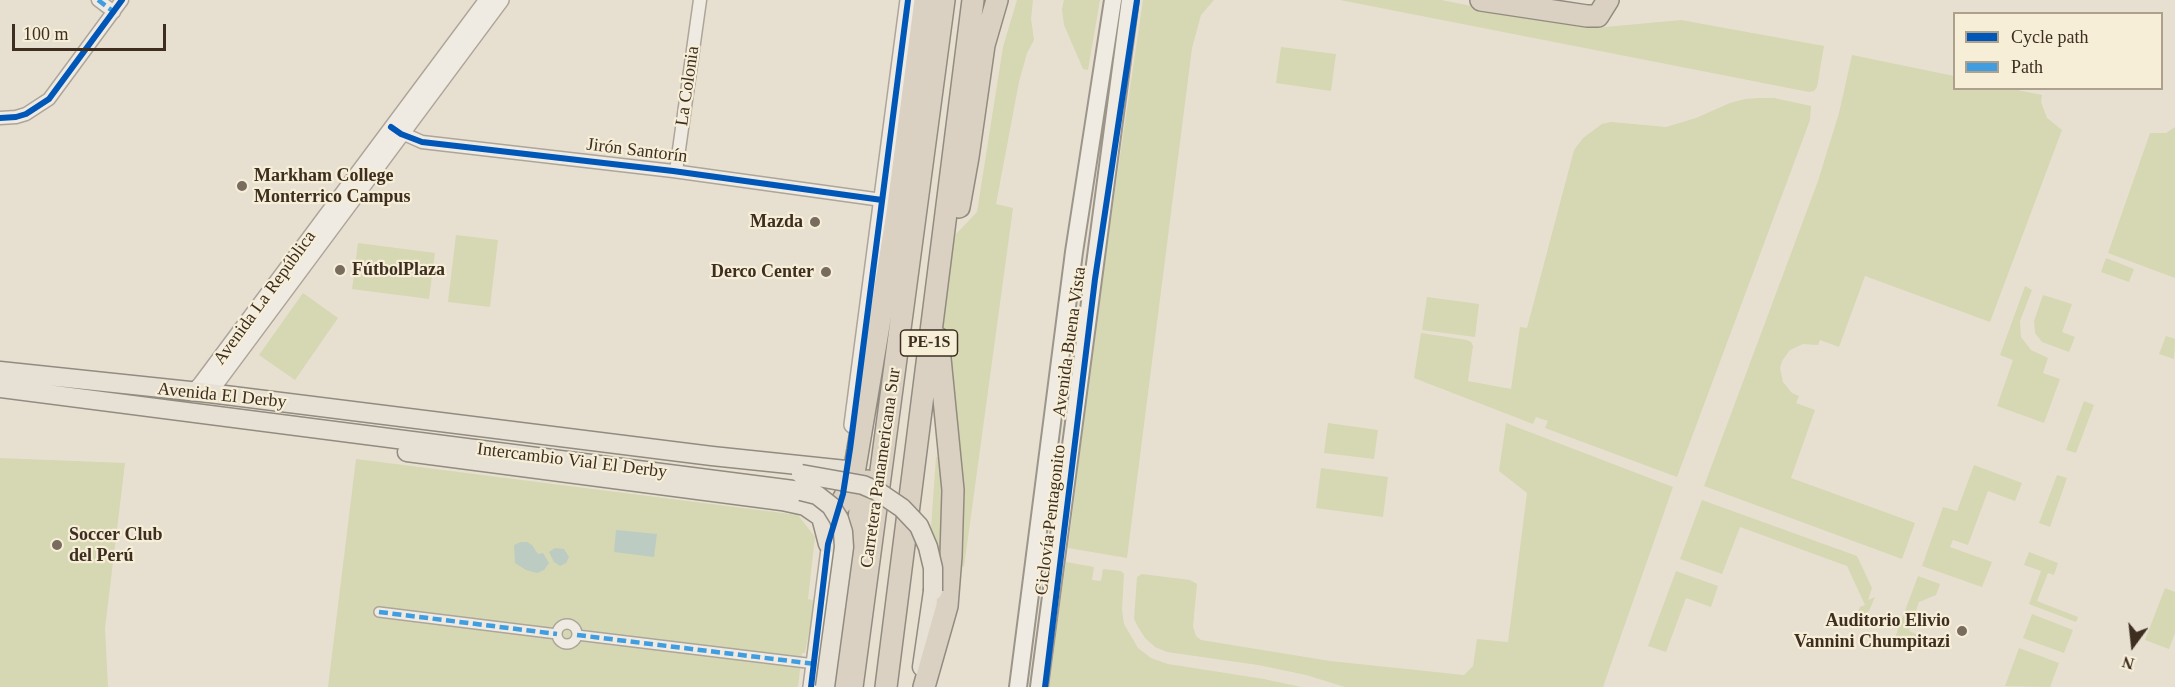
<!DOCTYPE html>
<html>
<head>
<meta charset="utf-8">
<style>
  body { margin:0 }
  #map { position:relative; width:2175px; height:687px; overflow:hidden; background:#e7e0d1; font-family:Georgia,serif }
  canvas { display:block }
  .legend { position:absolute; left:1953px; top:12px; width:210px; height:78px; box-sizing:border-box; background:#f7eed8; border:2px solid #ada18e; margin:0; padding:8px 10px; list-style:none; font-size:18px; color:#3d2e20 }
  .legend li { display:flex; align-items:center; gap:12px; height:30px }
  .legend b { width:30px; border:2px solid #ada18e }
  .north { position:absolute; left:2103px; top:615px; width:60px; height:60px; -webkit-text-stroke:4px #f7eed8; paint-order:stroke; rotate:195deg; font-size:16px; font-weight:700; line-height:24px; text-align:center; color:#3d2e20 }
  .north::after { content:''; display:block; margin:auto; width:21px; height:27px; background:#3d2e20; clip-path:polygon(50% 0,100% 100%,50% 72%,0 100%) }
  .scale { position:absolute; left:12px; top:24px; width:154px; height:27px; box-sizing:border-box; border:3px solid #3d2e20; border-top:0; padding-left:8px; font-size:18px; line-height:21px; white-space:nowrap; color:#3d2e20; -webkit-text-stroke:4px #f7eed8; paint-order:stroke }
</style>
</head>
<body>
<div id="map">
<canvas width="2175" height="687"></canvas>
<ul class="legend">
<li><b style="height:8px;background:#0057b8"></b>Cycle path</li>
<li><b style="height:8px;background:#3f9de0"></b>Path</li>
</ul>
<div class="north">N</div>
<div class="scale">100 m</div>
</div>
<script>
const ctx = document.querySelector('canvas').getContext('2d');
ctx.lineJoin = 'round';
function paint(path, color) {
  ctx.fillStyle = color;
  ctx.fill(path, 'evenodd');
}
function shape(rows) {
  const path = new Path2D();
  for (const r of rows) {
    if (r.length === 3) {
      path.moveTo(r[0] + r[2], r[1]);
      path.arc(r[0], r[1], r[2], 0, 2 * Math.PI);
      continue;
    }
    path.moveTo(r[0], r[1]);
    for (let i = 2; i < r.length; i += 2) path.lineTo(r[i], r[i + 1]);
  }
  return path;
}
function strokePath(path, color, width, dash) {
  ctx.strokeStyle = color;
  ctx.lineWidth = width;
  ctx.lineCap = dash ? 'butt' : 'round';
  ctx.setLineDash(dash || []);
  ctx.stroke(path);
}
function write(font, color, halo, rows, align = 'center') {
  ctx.font = font + ' Georgia,serif';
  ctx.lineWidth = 4.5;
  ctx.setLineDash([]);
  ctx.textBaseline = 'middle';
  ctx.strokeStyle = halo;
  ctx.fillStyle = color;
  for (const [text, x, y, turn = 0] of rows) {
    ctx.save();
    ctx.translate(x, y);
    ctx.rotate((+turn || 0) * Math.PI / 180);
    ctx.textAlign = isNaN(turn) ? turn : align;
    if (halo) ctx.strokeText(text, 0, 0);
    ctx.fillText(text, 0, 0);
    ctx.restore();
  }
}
paint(shape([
  [1017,0,1033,0,1031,19,1034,40,1027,53,1019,82,996,204,1013,208,964,567,958,566,941,324,954,236,977,212,1003,47],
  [1064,0,1100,0,1088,70,1083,69,1064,25,1062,9],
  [1143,0,1214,0,1201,15,1192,48,1127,558,1068,548,1100,292],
  [1340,0,1441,0,1580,27,1605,27,1681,20,1824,46,1817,87,1814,91,1809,92],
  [1281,47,1336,54,1331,91,1276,83],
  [1852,55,1954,76,1954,88,2012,89,2042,95,2041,102,2047,118,2062,130,1990,322,1865,276,1839,347,1820,340,1818,345,1803,344,1790,350,1782,361,1780,368,1783,382,1792,393,1799,396,1796,403,1815,410,1791,478,1915,523,1902,559,1704,486,1818,181,1839,113],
  [1759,98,1774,98,1811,106,1810,120,1677,477,1545,428,1548,421,1536,417,1533,424,1414,378,1421,333,1467,340,1471,342,1473,346,1468,381,1511,389,1520,327,1527,328,1574,150,1583,138,1602,124,1611,122,1666,127,1696,118,1730,103,1745,99],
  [2175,127,2175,278,2108,253,2150,133,2166,133],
  [456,235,498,240,490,307,448,302],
  [358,243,435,253,429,299,352,289],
  [2106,258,2134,269,2129,282,2101,272],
  [2025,286,2032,290,2020,321,2021,337,2031,350,2048,358,2043,373,2060,379,2044,423,1997,406,2013,360,2000,355],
  [303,293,338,318,295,380,259,355],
  [2043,295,2072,304,2062,332,2075,337,2069,352,2042,342,2035,333,2034,321],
  [1427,297,1479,304,1475,337,1422,330],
  [2166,336,2175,339,2174,359,2159,354],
  [2084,401,2094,405,2076,453,2066,450],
  [1328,423,1378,430,1374,459,1324,453],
  [1506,423,1673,487,1603,687,1345,687,1306,675,1258,665,1167,652,1155,647,1145,638,1138,627,1134,619,1137,577,1142,574,1190,580,1197,584,1193,626,1196,636,1201,640,1330,661,1464,675,1473,666,1477,639,1508,642,1527,493,1499,471],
  [936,457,947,459,942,571,938,544,931,528],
  [0,458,125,463,105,628,108,687,0,687],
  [356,459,798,515,815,537,808,599,815,601,805,653,802,653,798,687,328,687],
  [1974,465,2022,483,2015,501,1988,491,1968,545,1953,540,1950,547,1992,562,1982,587,1922,566,1943,507,1957,511],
  [1321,468,1388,477,1383,517,1316,508],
  [2057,475,2067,478,2050,527,2039,523],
  [1702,500,1857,556,1872,588,1868,600,1875,597,1869,611,1854,624,1860,607,1865,605,1847,566,1740,527,1722,574,1680,559],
  [2029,552,2058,563,2054,575,2048,573,2037,601,2078,617,2076,622,2029,604,2041,571,2024,565],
  [1066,562,1094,567,1092,580,1101,581,1103,569,1121,571,1124,574,1122,610,1124,624,1138,648,1151,658,1168,664,1264,679,1301,687,1049,687],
  [1676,571,1718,586,1711,607,1686,598,1666,652,1648,646],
  [1918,576,1940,584,1936,595,1919,602,1909,631,1921,636,1924,644,1922,650,1894,640],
  [2165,588,2175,592,2175,633,2169,649,2145,640],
  [2032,614,2073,630,2064,653,2023,638],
  [2019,648,2059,663,2050,687,2005,686]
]), '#d6d7b3');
paint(shape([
  [616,530,657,534,654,557,614,552],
  [521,542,527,542,532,545,538,554,543,553,549,563,544,570,537,573,526,570,515,563,514,545],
  [555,548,564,549,569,557,566,563,560,566,554,562,549,552]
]), '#bcccc2');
const pedestrian = shape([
  [379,612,557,634],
  [567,634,10],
  [577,635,815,664]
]);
const minor = shape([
  [98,0,114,12],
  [0,118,16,117,26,114,49,99,122,0],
  [395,130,422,142,673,171,882,200],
  [676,171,700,0]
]);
const tertiary = shape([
  [192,393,201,384,487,0],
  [209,393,501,0],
  [852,425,908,0],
  [811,687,831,534]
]);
const secondary = shape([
  [1018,687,1074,252,1113,0],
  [1039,687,1130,0]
]);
const primary = shape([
  [0,371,209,393,712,456,846,470],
  [0,388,801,491],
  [407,452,782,501,805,506,821,517,828,544],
  [922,667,933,591]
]);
const motorway = shape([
  [1481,0,1587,16,1598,16,1608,0],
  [959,207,968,157,984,45,997,0],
  [840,505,850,487,855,467,879,325,897,213,925,0],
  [835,687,860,511,867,481],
  [852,687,944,0],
  [886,687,973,0],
  [924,687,947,606,951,556,953,490,938,338]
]);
strokePath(pedestrian, '#ada599', 12);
strokePath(minor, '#ada599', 15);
strokePath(tertiary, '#ada599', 18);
strokePath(secondary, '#9c958a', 20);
strokePath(primary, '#928b80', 21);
strokePath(motorway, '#928b80', 24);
strokePath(pedestrian, '#efebe3', 9);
strokePath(minor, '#efebe3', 12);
strokePath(tertiary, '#efebe3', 15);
strokePath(secondary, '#efebe3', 16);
strokePath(primary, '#e6e1d4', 18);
strokePath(motorway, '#dad1c2', 21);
const primaryBridge = shape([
  [801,474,863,485,877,491,902,508,919,526,928,547,933,568,933,591],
  [801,491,817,495,831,506,839,519,843,532,844,547,825,687]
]);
strokePath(primaryBridge, '#928b80', 21, []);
strokePath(primaryBridge, '#e6e1d4', 18);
strokePath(shape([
  [98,0,114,12],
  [379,612,557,634],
  [577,635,815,664]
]), '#3f9de0', 4.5, [9, 4.5]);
strokePath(shape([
  [0,118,16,117,26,114,49,99,122,0],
  [391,127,401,134,422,142,673,171,882,200],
  [811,687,828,544,843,494,850,449,908,0],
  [1045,687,1095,279,1137,0]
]), '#0057b8', 6);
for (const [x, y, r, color] of [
  [242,186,6,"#786c5e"],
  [815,222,6,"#786c5e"],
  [340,270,6,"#786c5e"],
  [826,272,6,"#786c5e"],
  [57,545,6,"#786c5e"],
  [1962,631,6,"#786c5e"]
]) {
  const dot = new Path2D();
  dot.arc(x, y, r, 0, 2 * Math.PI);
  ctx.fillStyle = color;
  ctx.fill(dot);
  strokePath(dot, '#f7eed8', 2);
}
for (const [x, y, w] of [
  [929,343,57]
]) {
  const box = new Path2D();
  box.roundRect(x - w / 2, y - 13, w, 26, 4.5);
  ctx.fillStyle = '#f7eed8';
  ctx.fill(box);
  strokePath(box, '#3d2e20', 1.5);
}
write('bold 16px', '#3d2e20', null, [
  ["PE-1S",929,343]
]);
write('18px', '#3d2e20', '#f7eed8', [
  ["La Colonia",688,86,-82],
  ["Jirón Santorín",637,151,7],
  ["Avenida La República",265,298,-54],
  ["Avenida Buena Vista",1070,342,-82],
  ["Avenida El Derby",222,396,6],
  ["Intercambio Vial El Derby",572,461,7],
  ["Carretera Panamericana Sur",881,468,-82],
  ["Ciclovía Pentagonito",1051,520,-83]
]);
write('bold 18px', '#3d2e20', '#f7eed8', [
  ["Markham College",254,176],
  ["Monterrico Campus",254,197],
  ["Mazda",803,222,"right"],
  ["FútbolPlaza",352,270],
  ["Derco Center",814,272,"right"],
  ["Soccer Club",69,535],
  ["del Perú",69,556],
  ["Auditorio Elivio",1950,621,"right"],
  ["Vannini Chumpitazi",1950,642,"right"]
], 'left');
</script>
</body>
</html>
